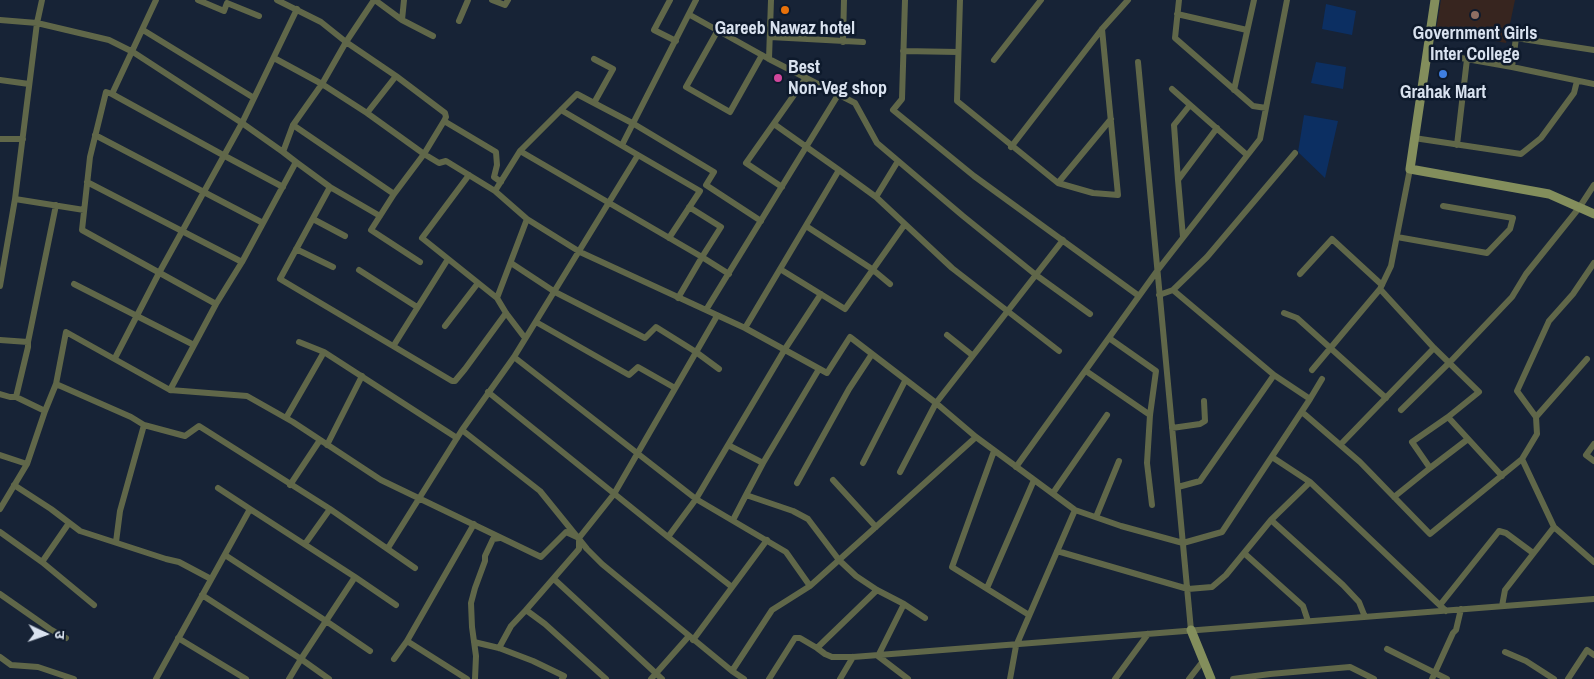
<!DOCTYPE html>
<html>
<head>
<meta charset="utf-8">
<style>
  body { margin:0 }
  #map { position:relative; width:1594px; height:679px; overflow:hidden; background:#172336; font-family:"Archivo Narrow","Noto Sans Devanagari",sans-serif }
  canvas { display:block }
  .north { position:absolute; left:20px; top:609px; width:50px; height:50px; -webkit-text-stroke:4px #0e1a2c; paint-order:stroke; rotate:93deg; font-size:14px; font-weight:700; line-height:20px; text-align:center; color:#d9e2ef }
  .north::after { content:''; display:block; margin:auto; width:18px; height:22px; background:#d9e2ef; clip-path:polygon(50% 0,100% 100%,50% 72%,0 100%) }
</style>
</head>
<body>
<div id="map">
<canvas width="1594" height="679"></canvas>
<div class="north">उ</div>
</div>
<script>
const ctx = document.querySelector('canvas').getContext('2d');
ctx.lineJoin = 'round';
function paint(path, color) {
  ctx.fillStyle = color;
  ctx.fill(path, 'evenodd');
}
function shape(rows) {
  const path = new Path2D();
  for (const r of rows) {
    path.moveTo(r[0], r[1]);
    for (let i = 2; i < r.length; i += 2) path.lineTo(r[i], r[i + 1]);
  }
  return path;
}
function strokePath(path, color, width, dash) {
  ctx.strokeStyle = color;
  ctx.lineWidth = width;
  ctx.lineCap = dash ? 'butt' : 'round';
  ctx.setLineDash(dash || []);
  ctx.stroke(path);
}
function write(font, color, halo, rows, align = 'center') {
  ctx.font = font + ' "Archivo Narrow",sans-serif';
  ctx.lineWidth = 5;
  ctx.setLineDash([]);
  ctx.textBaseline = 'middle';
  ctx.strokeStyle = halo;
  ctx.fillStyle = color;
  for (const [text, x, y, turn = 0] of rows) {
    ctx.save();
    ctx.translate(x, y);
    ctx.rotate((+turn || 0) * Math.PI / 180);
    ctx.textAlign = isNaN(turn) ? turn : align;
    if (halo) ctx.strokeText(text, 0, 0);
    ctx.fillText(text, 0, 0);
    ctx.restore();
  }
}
paint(shape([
  [1441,0,1515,0,1506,43,1436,30]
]), '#37251f');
paint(shape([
  [1326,4,1356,11,1352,35,1322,29],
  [1316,62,1346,67,1343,89,1311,83],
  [1304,115,1338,121,1325,178,1298,152]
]), '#0c2f62');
strokePath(shape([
  [156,0,112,94,106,92,90,157,82,230,216,304],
  [198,0,224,11,227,3,259,16],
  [277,0,321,22,346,42,396,76,445,113,446,117,444,121,496,152,497,165,494,177,501,182],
  [375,0,402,20,404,0],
  [492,0,505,5,508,0],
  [670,0,654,30,676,41],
  [905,0,902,99,893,110,974,176,1139,296],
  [960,0,957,101,1058,183,1093,193,1118,195,1102,29],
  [1179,0,1175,38,1253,106,1266,108],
  [1177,14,1247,30],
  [690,15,769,59,855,103,877,143,963,216,1036,275,1090,314],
  [0,20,37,23,109,40,133,52,242,123,283,152],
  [402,20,433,36],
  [459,21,468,0],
  [143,30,254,98],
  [718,30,686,87,730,112,762,55],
  [770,37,863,42],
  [843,42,844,0],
  [903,51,958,52],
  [1427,52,1512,67,1516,38,1594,50],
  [274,58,322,84,367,113,424,154,439,163,446,161,495,191],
  [594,59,613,69,594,103,634,124,714,172,706,185,761,221],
  [769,59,771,0],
  [994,60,1041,0],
  [1138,62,1191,630],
  [1512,67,1594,84],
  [0,80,29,84],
  [1172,89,1247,155],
  [1234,90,1254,0],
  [112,94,223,155,283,187],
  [594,103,577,94,520,151,495,191,527,219,580,252,745,328,827,373,850,337,936,403,1063,240],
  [367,113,396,76],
  [774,124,839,170,876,197,952,268,1059,351],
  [293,125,394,194],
  [95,135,263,223],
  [1414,138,1521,154,1541,138,1574,93,1577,81],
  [0,139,23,139],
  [622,145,696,0],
  [1457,145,1467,59],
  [1011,147,1102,29,1128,0],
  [520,151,702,257,678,298],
  [638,155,700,191,669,238],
  [296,162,330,187,380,216],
  [469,175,422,238,497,298],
  [1178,180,1174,125,1190,105],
  [87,182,242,262],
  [1058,183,1111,119],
  [330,187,280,279,452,381,455,381,465,369,506,313],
  [782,187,746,163,806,78],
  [876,197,898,161],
  [15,199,84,210],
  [689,207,721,227,702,257,729,274],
  [313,219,345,236],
  [806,226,872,269,890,284],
  [1183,237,1178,180,1217,128],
  [1397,237,1487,253,1510,229,1513,218,1443,206],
  [296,249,333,267],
  [420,262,371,230,394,194,424,154,444,121],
  [511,263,555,292,645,338,656,327,696,352,719,369],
  [1594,263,1573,294,1549,321,1517,391,1536,417,1537,434,1522,459,1554,527,1594,562],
  [780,269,845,309,905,224],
  [359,270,417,307],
  [1300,274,1332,239,1382,285],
  [74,284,194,345],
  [0,286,15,199,37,23,42,0],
  [1380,289,1434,348,1479,392,1448,417],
  [1159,295,1173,290,1207,257,1295,153],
  [706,310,838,95],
  [1284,313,1297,318,1386,398],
  [536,322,629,375,638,367,675,388],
  [445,326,478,283],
  [745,328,839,170],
  [947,335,972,355],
  [525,338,506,313,497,298,527,219],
  [1109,338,1156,371,1150,415,1147,463,1152,505],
  [0,340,28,342],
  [299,342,324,352],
  [394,345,448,259],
  [514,357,696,499,786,552,810,586],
  [115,358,159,273,242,123,297,9],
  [819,369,763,463,746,495,793,511,808,519,839,560,856,576,877,590,904,604,878,656,908,679],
  [1312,370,1380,289,1391,266,1410,169],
  [1086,371,1150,415],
  [56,384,131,417,144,425,185,436,199,426,330,509,415,568],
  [170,390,216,304,242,262,296,162,283,152,293,125,322,84,346,42,374,0],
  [488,392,668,537],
  [0,394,10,397,16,397,45,411],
  [16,397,28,347,28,342,56,205],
  [1310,399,1322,379],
  [1401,410,1450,362,1512,297,1526,274,1579,208,1594,185],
  [1302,412,1360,462,1430,534,1522,459],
  [1536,417,1587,359],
  [286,418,324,352,457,438],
  [1172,428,1200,424,1205,421,1204,401],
  [462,430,540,491,587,549,602,564,732,671],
  [1341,444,1434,348],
  [1594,444,1586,455,1594,461],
  [327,445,362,376],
  [728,445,763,463],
  [994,451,952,567,1029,615],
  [0,455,27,464],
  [1272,457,1310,482,1446,611],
  [863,463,905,381],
  [1016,467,1157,271,1260,139,1287,0],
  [1430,468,1468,439],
  [900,472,936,403,976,437,1075,510,1121,526,1183,543,1222,532,1310,399,1274,375,1173,290],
  [833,480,876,527],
  [797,483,849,389,872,354],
  [14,485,51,509,80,531,166,559,179,562,211,579],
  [290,485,320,440],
  [1178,487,1200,481,1274,375],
  [218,488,250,509],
  [1053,493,1107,415],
  [1394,497,1430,468,1412,442,1448,417,1502,476],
  [0,509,27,464,45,411,56,384,66,332,170,390,247,396,293,422,381,480,541,557,566,532,579,538],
  [1096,517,1119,461],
  [733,520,746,495],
  [1271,520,1343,585,1359,602,1365,617],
  [0,532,42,562,94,605],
  [116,542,120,511,144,425],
  [305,544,330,509],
  [388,548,462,430,514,357,638,155,561,110],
  [1057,551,1188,589,1212,587,1226,575,1271,520,1310,482],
  [1244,553,1303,606,1308,621],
  [42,562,69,523],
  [355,577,396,605],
  [554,579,662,679],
  [732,587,668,537,696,499,785,349,821,294],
  [987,588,1034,480],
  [877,590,817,648,825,654,832,657,853,657,1594,599],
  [0,594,50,629,66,638],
  [202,595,301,659,326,621,225,555],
  [904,604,925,618],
  [1440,605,1499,531,1506,533,1533,553],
  [1502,606,1505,590,1554,527],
  [178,638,246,679],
  [693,640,767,540],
  [474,642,499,648,533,661,564,676,562,679],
  [499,648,511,626,526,610],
  [1387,649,1447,679],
  [1505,652,1526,661,1554,679],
  [0,657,11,665,38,667,74,679],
  [394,659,407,641],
  [156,679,250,509,355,577,326,621,370,651],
  [289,679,301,659,329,679],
  [467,679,407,641,474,524],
  [475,679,476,656,472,627,471,603,475,588,485,561,485,556,493,539,500,538],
  [606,679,545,624,526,610,579,549,579,538,614,494,717,316],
  [651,679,689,636],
  [744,679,732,671,772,610,810,586,976,437],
  [769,679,795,638,800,638,817,648],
  [840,679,853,657],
  [1010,679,1016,646,1075,510],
  [1115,679,1148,634],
  [1189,679,1203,661],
  [1233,679,1270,674,1350,667,1374,679],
  [1432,679,1453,633,1456,630,1461,609],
  [1568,679,1587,650,1594,655]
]), '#606749', 6);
strokePath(shape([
  [1435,0,1410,169,1549,194,1594,214],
  [1191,630,1211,679]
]), '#838e5c', 9);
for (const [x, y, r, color] of [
  [785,10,5,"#e8710a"],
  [1475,15,5,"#8d6e63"],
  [1443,74,5,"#3f7fe0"],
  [778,78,5,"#d1479c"]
]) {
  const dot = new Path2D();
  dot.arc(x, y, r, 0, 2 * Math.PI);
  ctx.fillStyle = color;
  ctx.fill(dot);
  strokePath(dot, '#0e1a2c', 2);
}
write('bold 18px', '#d9e2ef', '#0e1a2c', [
  ["Gareeb Nawaz hotel",785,29],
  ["Government Girls",1475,34],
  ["Inter College",1475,55],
  ["Best",788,68,"left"],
  ["Non-Veg shop",788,89,"left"],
  ["Grahak Mart",1443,93]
]);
</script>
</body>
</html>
